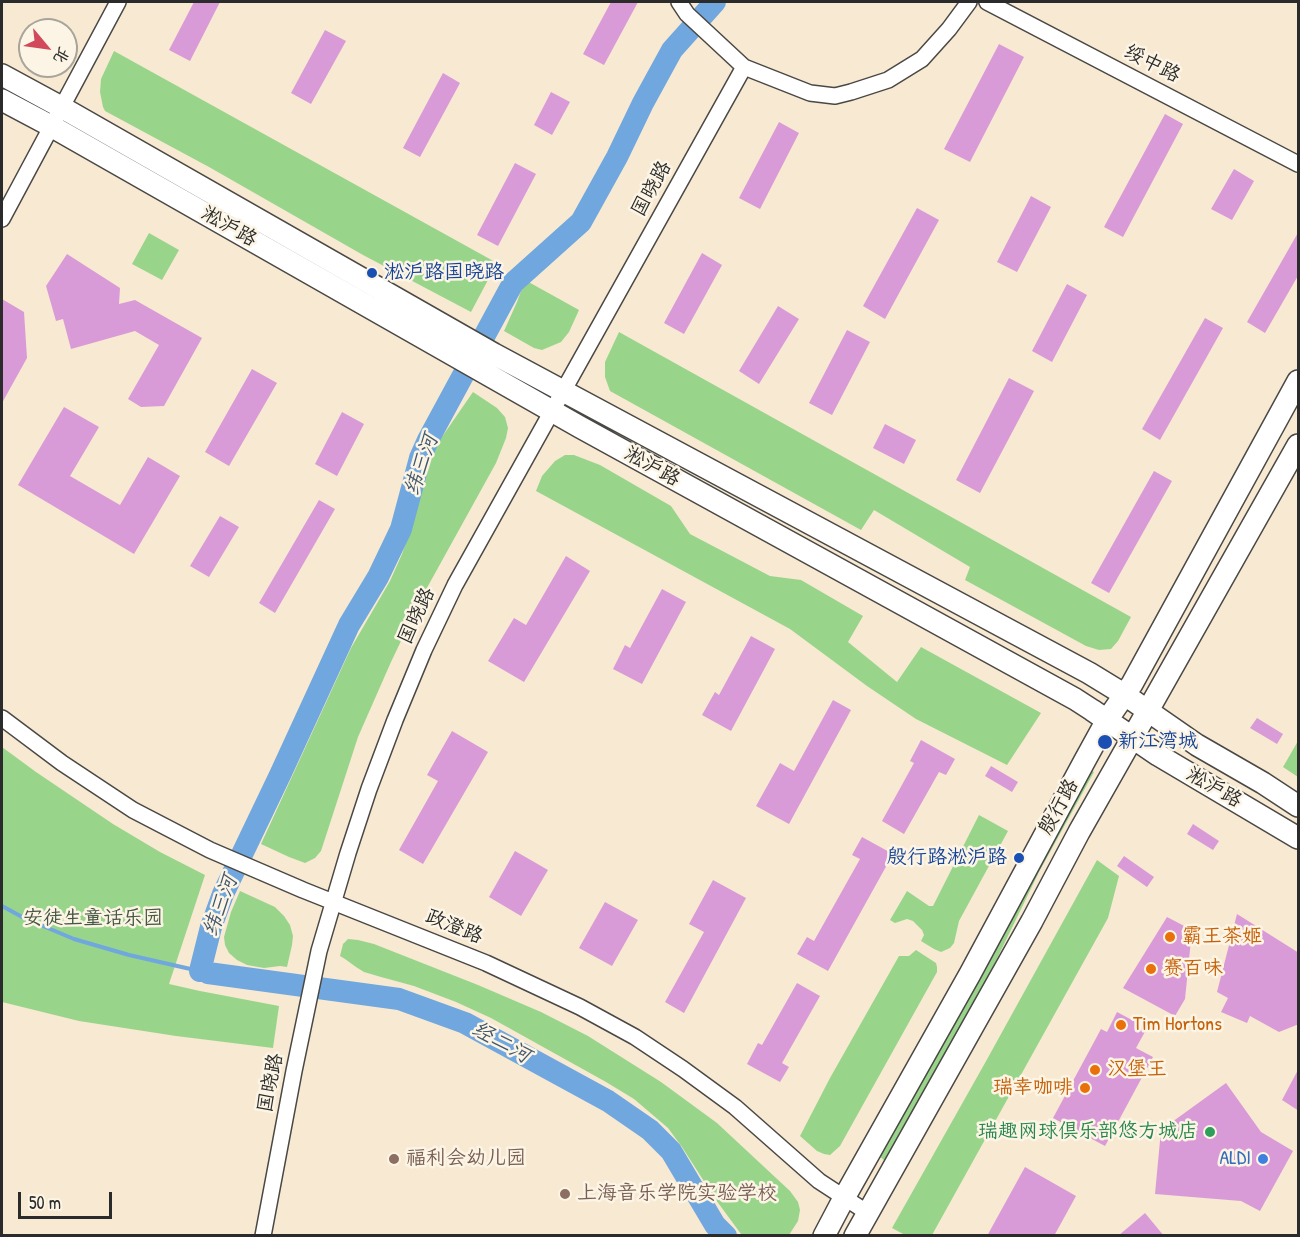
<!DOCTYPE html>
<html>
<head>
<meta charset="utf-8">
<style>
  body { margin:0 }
  #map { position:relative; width:1300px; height:1237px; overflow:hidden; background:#f8e9d2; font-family:"Patrick Hand","LXGW WenKai TC",sans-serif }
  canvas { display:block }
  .frame { position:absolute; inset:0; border:3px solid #2b2b2b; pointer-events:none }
  .north { position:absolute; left:18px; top:18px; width:60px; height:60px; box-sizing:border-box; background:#fcf5e5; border:2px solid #a8a49b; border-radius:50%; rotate:119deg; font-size:16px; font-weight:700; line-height:24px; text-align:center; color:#2b2b2b }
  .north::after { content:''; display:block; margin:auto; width:21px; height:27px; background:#d1495b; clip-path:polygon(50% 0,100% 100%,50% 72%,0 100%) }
  .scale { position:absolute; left:18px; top:1192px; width:94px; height:27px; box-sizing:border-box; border:3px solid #2b2b2b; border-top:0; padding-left:8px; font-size:18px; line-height:21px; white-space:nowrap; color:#2b2b2b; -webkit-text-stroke:4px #fcf5e5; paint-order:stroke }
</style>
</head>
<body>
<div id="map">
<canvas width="1300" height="1237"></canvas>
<div class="frame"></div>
<div class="north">北</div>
<div class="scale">50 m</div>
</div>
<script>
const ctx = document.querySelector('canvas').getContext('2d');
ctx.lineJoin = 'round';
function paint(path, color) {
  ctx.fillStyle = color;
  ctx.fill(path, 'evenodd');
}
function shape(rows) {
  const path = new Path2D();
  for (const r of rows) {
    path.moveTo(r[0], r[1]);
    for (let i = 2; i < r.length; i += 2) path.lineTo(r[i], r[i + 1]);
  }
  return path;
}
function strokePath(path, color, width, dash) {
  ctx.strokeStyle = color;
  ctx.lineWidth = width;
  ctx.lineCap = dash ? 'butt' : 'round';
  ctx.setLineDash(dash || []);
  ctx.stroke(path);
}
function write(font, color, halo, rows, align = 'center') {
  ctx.font = font + ' "Patrick Hand","LXGW WenKai TC",sans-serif';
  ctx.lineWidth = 5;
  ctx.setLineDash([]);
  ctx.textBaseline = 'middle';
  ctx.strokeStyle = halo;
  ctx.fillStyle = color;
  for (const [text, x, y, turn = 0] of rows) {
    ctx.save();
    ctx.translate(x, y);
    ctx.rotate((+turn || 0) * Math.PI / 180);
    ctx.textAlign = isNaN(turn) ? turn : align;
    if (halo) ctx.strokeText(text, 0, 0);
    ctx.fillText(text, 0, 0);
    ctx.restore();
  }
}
paint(shape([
  [114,51,497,263,471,312,363,255,209,167,105,111,103,107,100,92,101,79],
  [149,233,179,250,162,280,132,264],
  [525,280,579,310,569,332,561,342,542,350,534,348,504,331,517,302],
  [619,332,1131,617,1118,641,1111,649,1099,650,1086,646,965,580,970,567,874,510,861,530,610,391,605,377,605,362],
  [473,392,497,408,505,417,508,428,506,438,496,463,423,595,391,662,358,737,321,851,315,858,305,863,289,857,261,844,351,648,390,581,402,554,413,523,428,459,435,447],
  [565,455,574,455,600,465,671,506,690,534,770,576,801,580,863,616,848,642,897,682,921,647,1041,713,1007,765,916,719,867,686,790,629,536,491,542,476,555,461],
  [1298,741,1298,777,1283,767],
  [2,747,36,772,113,824,160,852,205,875,169,984,200,991,279,1006,273,1048,176,1036,79,1021,2,1002],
  [1090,770,1094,772,1039,872,974,1006,889,1161,884,1160,879,1156],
  [979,815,1008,831,959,921,954,943,950,948,941,952,934,949,921,941,924,935,922,930,913,921,907,919,895,923,890,920,907,891,929,906,933,906],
  [1097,860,1119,876,1108,918,932,1235,905,1235,892,1228,985,1063],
  [240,891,275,907,284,916,290,925,293,936,292,945,287,967,280,966,264,968,247,965,237,960,229,953,225,945,224,937,231,912],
  [348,939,358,940,374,944,478,985,541,1012,588,1036,661,1082,717,1123,790,1191,798,1202,800,1210,798,1221,789,1235,743,1236,741,1234,716,1200,682,1147,668,1128,634,1099,606,1082,491,1018,456,1002,414,986,381,977,364,972,356,967,345,959,340,956,343,944],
  [916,950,936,963,937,967,937,972,840,1146,830,1155,824,1154,817,1151,800,1136,830,1078,899,956,909,956]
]), '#98d58a');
strokePath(shape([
  [2,906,24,918,74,939,129,955,208,973]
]), '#70a7de', 4);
strokePath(shape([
  [200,971,211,927,223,894,280,775,349,625,378,577,401,529,420,458,428,440,513,283,581,222,617,157,643,103,672,50,715,2],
  [208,973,399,999,465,1023,608,1101,650,1130,671,1151,715,1225,726,1236]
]), '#70a7de', 22);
paint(shape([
  [194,2,220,2,190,61,169,50],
  [611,2,638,2,604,65,583,54],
  [325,30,346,41,311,104,291,93],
  [999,44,1024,57,970,162,944,149],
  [443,73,460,83,420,157,403,148],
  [551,92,570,102,552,135,534,125],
  [1165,114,1183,124,1123,237,1104,227],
  [779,122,799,133,760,209,739,198],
  [515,163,536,174,498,246,477,235],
  [1234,169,1254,181,1232,220,1211,209],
  [1031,196,1051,207,1017,272,997,262],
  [917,208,939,220,885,319,863,306],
  [1299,231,1299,274,1265,333,1247,322],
  [702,253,722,265,684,334,664,323],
  [67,254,120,288,119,304,135,300,202,338,164,406,141,407,128,399,159,345,135,331,71,349,63,319,56,321,46,286],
  [1067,284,1087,295,1052,362,1032,351],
  [2,299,24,312,27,358,2,403],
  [778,306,799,319,759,384,739,371],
  [1205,318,1223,328,1160,440,1142,429],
  [847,330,870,342,832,415,809,403],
  [252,369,277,383,229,466,205,452],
  [1009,378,1034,391,980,493,956,480],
  [64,407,99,427,70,476,120,505,148,457,180,476,134,554,18,485],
  [342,412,364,424,337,476,315,464],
  [885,424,916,440,904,464,873,448],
  [1154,471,1172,481,1109,593,1091,583],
  [319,500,335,509,275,613,259,603],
  [220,516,239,527,209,577,190,566],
  [566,556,590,571,524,682,488,661,514,618,526,625],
  [662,589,686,602,642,684,613,669,625,645,630,648],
  [751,636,775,649,731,731,702,715,715,692,719,695],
  [833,700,851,710,789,824,756,806,780,763,794,771],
  [1257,718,1283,734,1277,744,1250,728],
  [452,731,488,752,423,864,399,850,438,781,427,775],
  [921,740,955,759,946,775,939,772,904,834,882,821,914,763,910,761],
  [991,766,1018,782,1012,792,985,776],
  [1193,824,1219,841,1213,850,1187,834],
  [862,837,893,854,828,971,797,954,807,937,814,941,860,859,852,855],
  [515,851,548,870,521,916,489,897],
  [1124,856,1154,877,1147,887,1117,866],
  [713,880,746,898,684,1013,665,1002,704,932,689,924],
  [605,902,638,920,612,966,579,948],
  [1237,914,1299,953,1299,1024,1279,1032,1250,1016,1247,1023,1221,1012,1228,998,1217,992],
  [1167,917,1192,930,1185,999,1175,1016,1123,988],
  [797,983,820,996,782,1063,789,1067,780,1082,747,1064,758,1043,762,1045],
  [1117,1012,1147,1028,1136,1048,1153,1057,1105,1146,1053,1118,1101,1029,1107,1032],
  [1299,1068,1299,1111,1282,1100],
  [1226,1083,1261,1132,1293,1151,1260,1211,1241,1201,1155,1194,1161,1130],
  [1025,1167,1076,1196,1054,1236,987,1236],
  [1145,1213,1164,1236,1118,1236]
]), '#d99bd7');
const minor = shape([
  [679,2,687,14,744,67,810,93,835,96,851,92,888,80,922,59,949,29,969,2],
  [987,2,1298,164],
  [2,219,118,2],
  [2,718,62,763,133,810,210,850,303,890,486,963,580,1007,635,1037,683,1069,735,1107,819,1181,868,1213],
  [263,1236,294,1071,319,951,348,853,369,789,395,720,424,650,455,585,744,67]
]);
const secondary = shape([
  [2,75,61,107,494,354,1089,673,1125,695,1197,745,1263,783,1298,806],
  [2,100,51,126,580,427,1075,699,1092,710,1158,755,1298,838],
  [824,1236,844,1198,970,974,1084,762,1107,720,1132,684,1298,381],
  [855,1236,1032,921,1079,832,1155,698,1298,445]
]);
strokePath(minor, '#4a4844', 18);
strokePath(secondary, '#4a4844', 24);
strokePath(minor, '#fff', 15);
strokePath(secondary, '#fff', 21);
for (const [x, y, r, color] of [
  [372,273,6,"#1a4fb4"],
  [1105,742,8,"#1a4fb4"],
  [1019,858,6,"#1a4fb4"],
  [1170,937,6,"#e8710a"],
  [1151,969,6,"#e8710a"],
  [1121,1025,6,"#e8710a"],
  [1095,1070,6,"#e8710a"],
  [1085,1088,6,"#e8710a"],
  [1210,1132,6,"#2e9e5b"],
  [394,1159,6,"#8d6e63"],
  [1263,1159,6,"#3f7fe0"],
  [565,1194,6,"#8d6e63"]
]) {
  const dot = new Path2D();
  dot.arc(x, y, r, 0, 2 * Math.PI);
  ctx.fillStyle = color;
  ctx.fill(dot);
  strokePath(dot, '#fcf5e5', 2);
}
write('20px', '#2b2b2b', '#fcf5e5', [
  ["绥中路",1152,64,27],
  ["国晓路",652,189,-61],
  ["淞沪路",229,227,30],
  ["淞沪路",652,467,29],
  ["国晓路",417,616,-65],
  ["淞沪路",1214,788,30],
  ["殷行路",1059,807,-61],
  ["政澄路",454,927,22],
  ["国晓路",271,1083,-79]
]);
write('20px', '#164399', '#fcf5e5', [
  ["淞沪路国晓路",384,273],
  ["新江湾城",1118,742],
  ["殷行路淞沪路",1007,858,"right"]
], 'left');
write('20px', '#465643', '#fcf5e5', [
  ["安徒生童话乐园",93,919]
]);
write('20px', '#c56008', '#fcf5e5', [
  ["霸王茶姬",1182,937],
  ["赛百味",1163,969],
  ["Tim Hortons",1133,1025],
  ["汉堡王",1107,1070],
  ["瑞幸咖啡",1073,1088,"right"]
], 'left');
write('20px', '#27864d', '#fcf5e5', [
  ["瑞趣网球俱乐部悠方城店",1198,1132]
], 'right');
write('20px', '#785e54', '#fcf5e5', [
  ["福利会幼儿园",406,1159],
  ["上海音乐学院实验学校",577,1194]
], 'left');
write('20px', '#366cbe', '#fcf5e5', [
  ["ALDI",1251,1159]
], 'right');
write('italic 21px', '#43566a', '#fcf5e5', [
  ["纬三河",422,465,-71],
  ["纬三河",221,906,-70],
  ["经二河",501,1043,29]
]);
</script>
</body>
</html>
